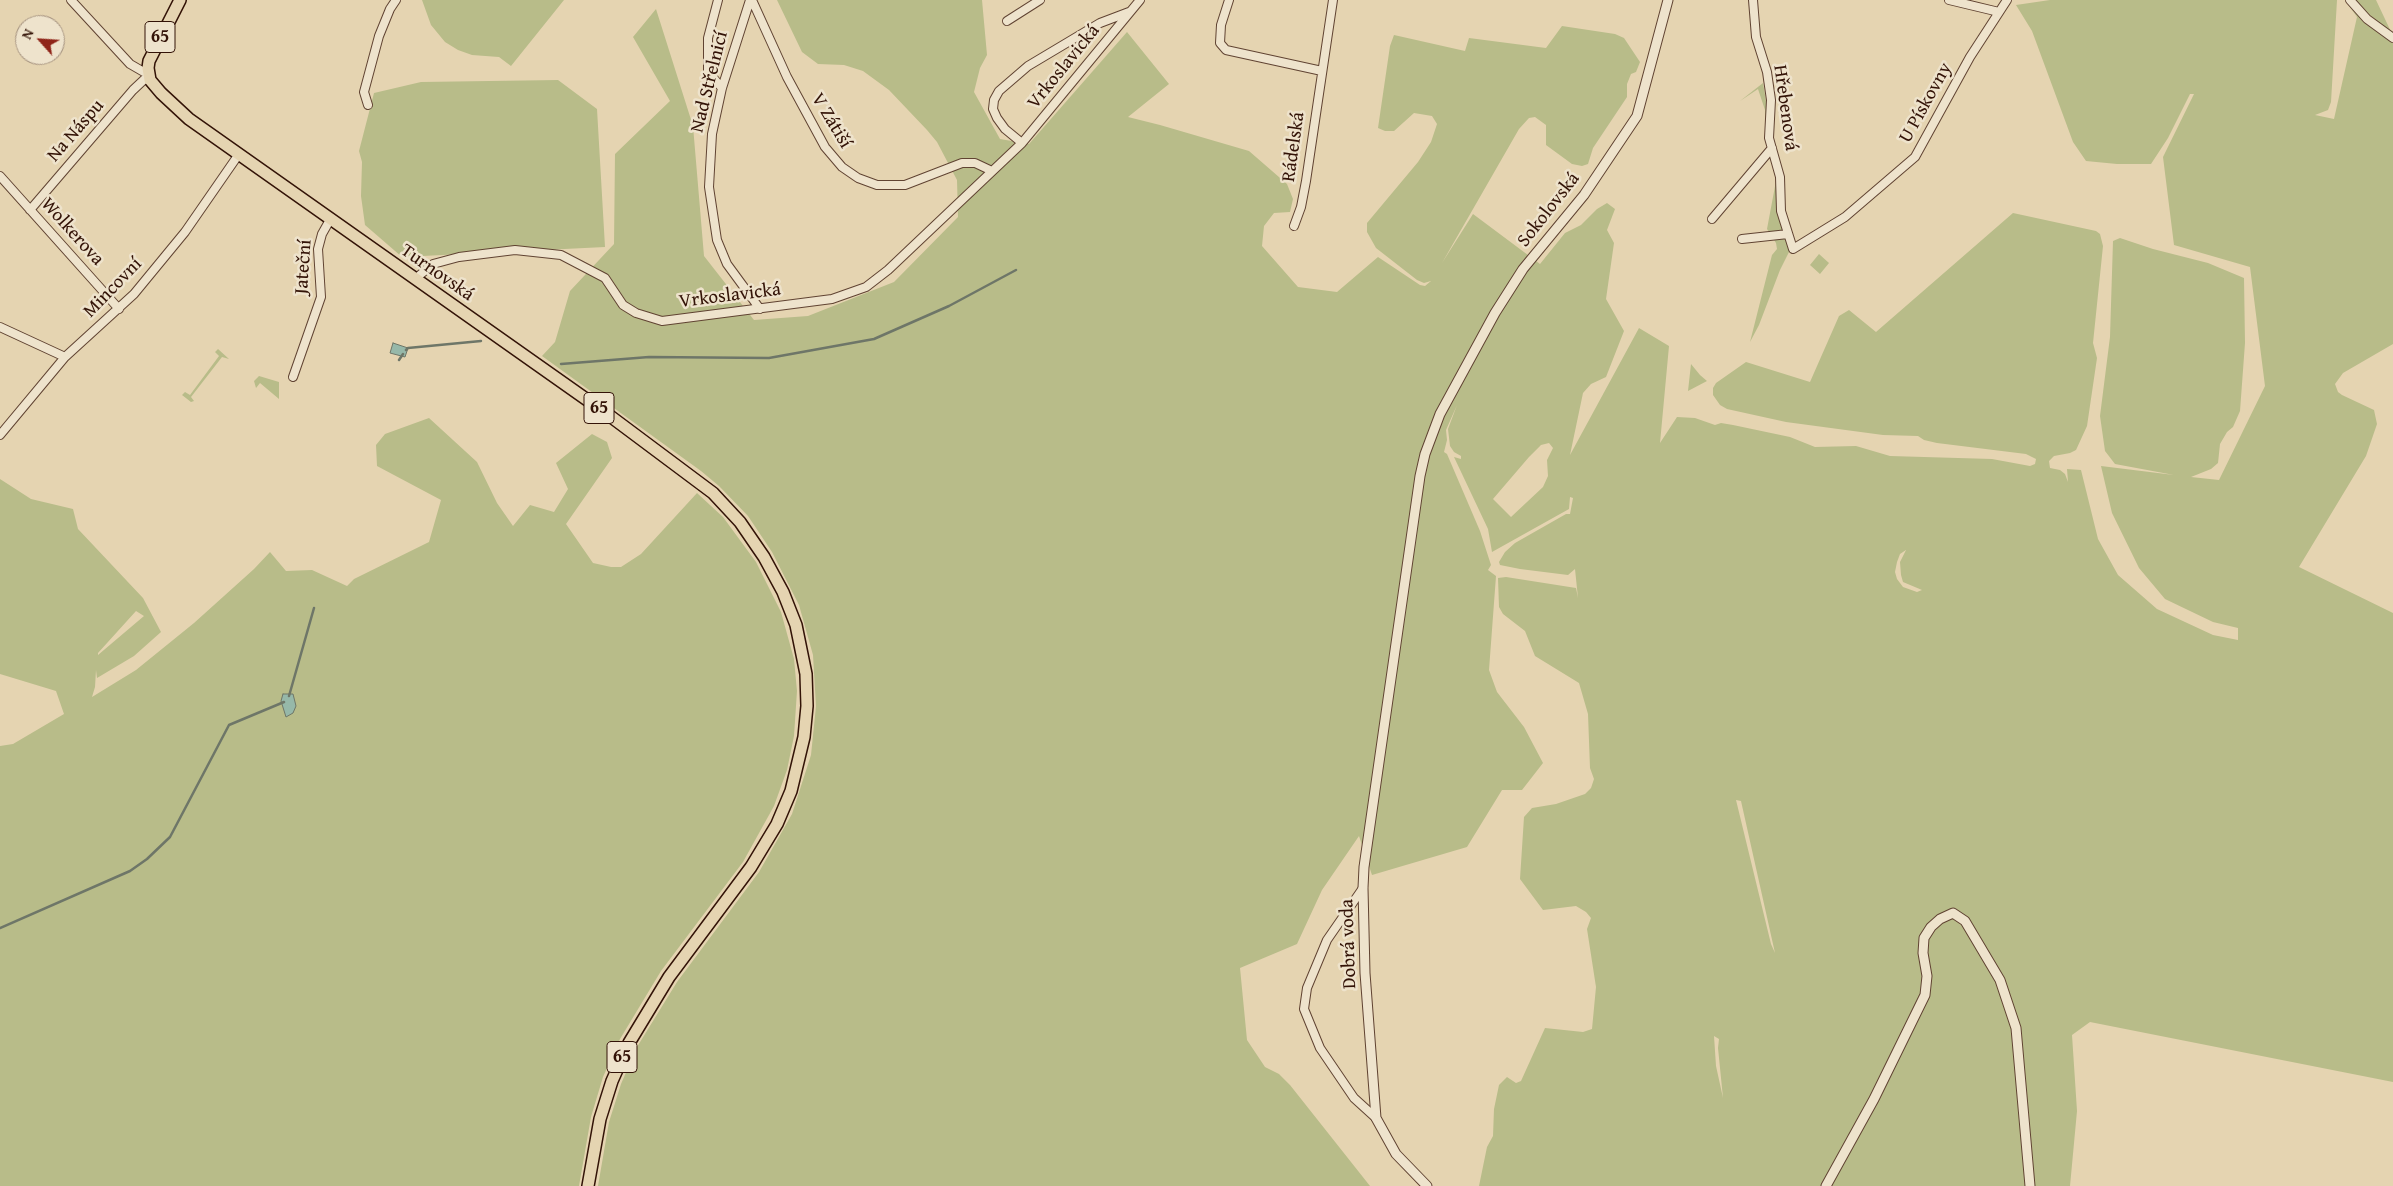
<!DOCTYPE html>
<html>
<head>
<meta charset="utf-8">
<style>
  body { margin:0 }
  #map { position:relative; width:2393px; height:1186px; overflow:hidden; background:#e5d4b1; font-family:"Gentium Book Plus",serif }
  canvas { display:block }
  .north { position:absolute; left:15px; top:15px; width:50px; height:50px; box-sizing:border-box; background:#eee3cc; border:1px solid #a3907d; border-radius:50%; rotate:296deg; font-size:14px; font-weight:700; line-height:20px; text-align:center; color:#331307 }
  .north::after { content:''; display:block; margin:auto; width:18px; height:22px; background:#8f2418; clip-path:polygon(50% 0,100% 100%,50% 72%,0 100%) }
</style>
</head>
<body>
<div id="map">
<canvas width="2393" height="1186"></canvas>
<div class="north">N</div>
</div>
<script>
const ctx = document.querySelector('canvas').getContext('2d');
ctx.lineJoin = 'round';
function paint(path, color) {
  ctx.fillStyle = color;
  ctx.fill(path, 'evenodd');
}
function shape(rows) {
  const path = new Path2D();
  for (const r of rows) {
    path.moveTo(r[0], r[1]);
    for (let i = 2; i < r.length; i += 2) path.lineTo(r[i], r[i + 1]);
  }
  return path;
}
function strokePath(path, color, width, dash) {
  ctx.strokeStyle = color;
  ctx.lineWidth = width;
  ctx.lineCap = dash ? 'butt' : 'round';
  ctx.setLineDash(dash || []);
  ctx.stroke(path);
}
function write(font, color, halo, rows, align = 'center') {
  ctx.font = font + ' "Gentium Book Plus",serif';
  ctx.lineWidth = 5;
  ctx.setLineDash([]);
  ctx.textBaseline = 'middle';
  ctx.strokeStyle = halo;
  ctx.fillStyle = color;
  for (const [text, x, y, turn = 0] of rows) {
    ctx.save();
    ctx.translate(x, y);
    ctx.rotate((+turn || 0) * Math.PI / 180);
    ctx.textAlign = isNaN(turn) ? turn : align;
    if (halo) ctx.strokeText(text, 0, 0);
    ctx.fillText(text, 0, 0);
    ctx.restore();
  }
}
paint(shape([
  [422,0,564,0,511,66,499,57,472,55,458,50,445,42,431,25],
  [777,0,982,0,987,55,980,68,974,92,1000,139,1029,144,1127,32,1169,84,1128,117,1160,125,1249,151,1287,184,1293,199,1290,212,1274,213,1264,226,1262,246,1298,287,1337,292,1378,257,1420,285,1425,286,1431,281,1424,283,1417,280,1376,248,1367,232,1367,223,1418,162,1431,142,1437,124,1432,116,1414,113,1394,131,1385,131,1378,128,1390,46,1394,35,1465,51,1469,38,1546,48,1562,26,1615,34,1624,38,1640,62,1636,72,1631,74,1627,84,1627,97,1593,148,1588,164,1582,166,1572,164,1546,145,1546,125,1535,117,1529,118,1519,129,1442,263,1473,214,1540,264,1565,233,1581,225,1597,209,1607,203,1615,209,1607,230,1614,243,1606,299,1624,331,1606,377,1591,384,1583,393,1570,455,1639,328,1669,346,1660,443,1677,417,1695,418,1715,425,1721,423,1733,425,1790,437,1815,447,1856,446,1890,456,1992,459,2030,466,2035,464,2036,459,2026,454,1937,443,1924,440,1918,436,1883,435,1786,422,1727,409,1720,405,1713,395,1713,388,1716,383,1746,362,1810,382,1839,316,1849,310,1876,332,2013,213,2096,231,2100,234,2103,246,2093,343,2097,358,2087,426,2076,450,2070,453,2054,456,2049,461,2050,468,2060,470,2065,474,2068,482,2067,469,2081,470,2098,539,2118,575,2157,609,2213,635,2238,640,2238,628,2213,622,2165,599,2139,568,2112,513,2101,466,2174,475,2115,464,2105,451,2100,416,2110,337,2113,241,2120,238,2153,249,2208,263,2244,278,2245,343,2240,411,2233,427,2227,432,2220,444,2218,463,2211,469,2191,477,2219,480,2265,386,2250,267,2174,245,2163,157,2194,94,2190,94,2168,138,2151,164,2117,164,2086,161,2073,142,2032,31,2016,5,2050,0,2337,0,2331,102,2328,110,2315,115,2334,119,2357,17,2345,0,2376,0,2393,36,2393,344,2343,373,2335,384,2338,392,2342,395,2374,410,2377,424,2366,456,2299,567,2393,613,2393,1082,2090,1022,2072,1035,2077,1111,2070,1186,1479,1186,1487,1147,1493,1136,1494,1109,1499,1085,1507,1077,1516,1083,1521,1081,1545,1028,1583,1032,1592,1029,1596,987,1587,929,1591,918,1586,912,1576,906,1543,910,1520,879,1524,817,1532,808,1556,804,1585,794,1591,788,1594,779,1590,768,1588,714,1579,683,1535,656,1525,631,1503,614,1499,607,1498,578,1506,577,1576,588,1578,598,1575,569,1568,575,1520,569,1500,565,1499,562,1505,552,1515,543,1566,514,1570,514,1573,498,1570,497,1569,509,1492,552,1488,529,1454,457,1461,459,1461,456,1454,452,1450,446,1448,429,1457,405,1446,430,1447,440,1444,452,1447,454,1480,531,1491,565,1488,570,1496,576,1489,670,1497,692,1524,727,1543,763,1522,790,1502,790,1467,847,1372,875,1359,836,1322,890,1297,944,1240,968,1247,1040,1265,1067,1279,1074,1290,1085,1370,1186,598,1186,609,1122,621,1084,637,1047,677,982,759,872,792,814,811,755,816,706,813,655,799,605,772,552,748,516,719,486,701,471,542,356,555,342,570,291,614,244,615,154,670,101,633,37,656,9,693,126,704,256,754,320,808,316,894,282,958,217,957,180,937,142,927,130,889,90,863,71,844,65,818,64,802,52],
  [1549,443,1553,448,1547,460,1548,476,1543,487,1511,517,1493,499,1529,457,1541,445],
  [1906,550,1900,562,1901,575,1903,582,1922,590,1917,592,1903,587,1897,579,1895,572,1897,562,1900,554],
  [1736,800,1741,801,1775,953,1771,944],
  [1714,1036,1719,1039,1718,1048,1723,1098,1716,1066],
  [558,80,597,109,605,247,402,257,365,225,361,196,362,162,359,151,374,93,421,82],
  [1763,83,1791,248,1780,270,1759,325,1750,342,1772,255,1777,249,1776,243,1767,229,1776,181,1766,136,1765,110,1758,89,1740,101],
  [1819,254,1829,263,1820,274,1810,265],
  [218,349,229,359,222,357,191,397,194,401,191,402,182,395,185,392,190,395,219,356,215,352],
  [1691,364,1700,375,1707,381,1688,391],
  [259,376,279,382,279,399,260,383,256,388,254,381],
  [429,418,477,462,497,503,513,526,530,505,554,512,568,489,556,463,592,434,607,442,612,458,566,524,593,563,611,567,621,567,641,554,697,493,723,517,756,562,781,612,794,659,797,691,794,736,787,770,774,806,743,862,661,971,620,1039,603,1077,591,1117,579,1186,0,1186,0,746,13,744,64,714,56,691,0,674,0,479,31,499,73,509,78,529,143,598,161,632,134,656,97,678,96,670,95,687,92,697,136,670,194,623,254,569,270,552,286,571,312,570,347,586,354,579,429,542,441,500,377,466,376,445,385,434],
  [136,611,144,616,98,655,98,653]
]), '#b8bc89');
const water = shape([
  [393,343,408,348,405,357,390,353,393,343],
  [283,694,293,694,296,706,293,713,286,717,281,701,283,694]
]);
paint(water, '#96b8a9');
strokePath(water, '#6e7668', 1);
strokePath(shape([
  [406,350,408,348,481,341],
  [399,360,403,354],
  [561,364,649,357,769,358,874,339,949,306,1016,270],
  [289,696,314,608],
  [0,928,130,871,147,859,170,837,229,725,284,702]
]), '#6e7668', 2.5);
const minor = shape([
  [718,0,708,38,708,72,722,88],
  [750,0,722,88,712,134,709,187,717,240,727,264,760,309],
  [752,0,787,77,825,147,842,167,858,178,877,185,905,185,962,163,975,163,992,171],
  [1229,0,1221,25,1220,43,1226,50,1322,71],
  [1753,0,1756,37,1767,72,1771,100,1769,138,1780,177,1781,211,1793,249,1845,217,1915,157,1970,57,2007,0],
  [1949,0,1999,12],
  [2350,0,2367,19,2393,38],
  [1007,21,1040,0],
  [368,105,364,92,379,36,390,9,396,0],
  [1022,143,1005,129,997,118,993,109,994,100,999,91,1028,66,1100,23,1129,12],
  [0,176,119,309],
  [30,210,133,90,149,75,130,64,71,0],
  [1712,219,1772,148],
  [1294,226,1301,207,1306,181,1333,0],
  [1742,239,1788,234],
  [415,279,433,264,459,257,515,250,561,255,605,278,623,305,636,313,662,321,832,299,866,287,888,270,1022,143,1140,0],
  [0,327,65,357],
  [293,377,321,297,318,249,322,234,331,218],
  [0,435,65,357,134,294,185,232,239,154],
  [1363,888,1327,940,1307,988,1304,1009,1320,1048,1354,1098,1376,1118]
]);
const tertiary = shape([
  [1427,1186,1396,1154,1376,1118,1365,973,1363,888,1364,867,1420,476,1425,454,1440,414,1495,313,1523,269,1584,195,1637,116,1668,0],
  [1826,1186,1874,1099,1925,995,1927,976,1923,953,1924,938,1931,927,1940,919,1953,913,1965,921,2000,980,2016,1028,2030,1186]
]);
const primary = shape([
  [180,0,149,61,148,68,150,80,161,93,189,119,610,416,713,493,740,522,764,557,783,592,796,625,806,674,807,706,804,737,791,791,777,824,751,867,669,977,629,1043,612,1081,600,1119,588,1186]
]);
strokePath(minor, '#604332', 10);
strokePath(tertiary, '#604332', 11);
strokePath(primary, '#331307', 14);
strokePath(minor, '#eee3cc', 8);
strokePath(tertiary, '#eee3cc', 9);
strokePath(primary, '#e5d4b1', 11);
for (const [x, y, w] of [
  [160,37,30],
  [599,408,30],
  [622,1057,30]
]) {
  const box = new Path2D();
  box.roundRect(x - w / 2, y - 15.5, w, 31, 4);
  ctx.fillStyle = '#eee3cc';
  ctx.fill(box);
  strokePath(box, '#331307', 1);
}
write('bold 18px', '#331307', null, [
  ["65",160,37],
  ["65",599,408],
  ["65",622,1057]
]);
write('19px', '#331307', '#eee3cc', [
  ["Vrkoslavická",1064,67,-51],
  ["Nad Střelnicí",710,82,-76],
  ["U Pískovny",1926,103,-61],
  ["Hřebenová",1785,108,82],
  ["V Zátiší",831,121,59],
  ["Na Náspu",76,131,-49],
  ["Rádelská",1294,147,-82],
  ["Sokolovská",1549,210,-52],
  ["Wolkerova",72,232,48],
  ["Jateční",304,267,-86],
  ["Turnovská",437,273,35],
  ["Mincovní",113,288,-46],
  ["Vrkoslavická",730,296,-7],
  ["Dobrá voda",1349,944,-92]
]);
</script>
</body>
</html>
